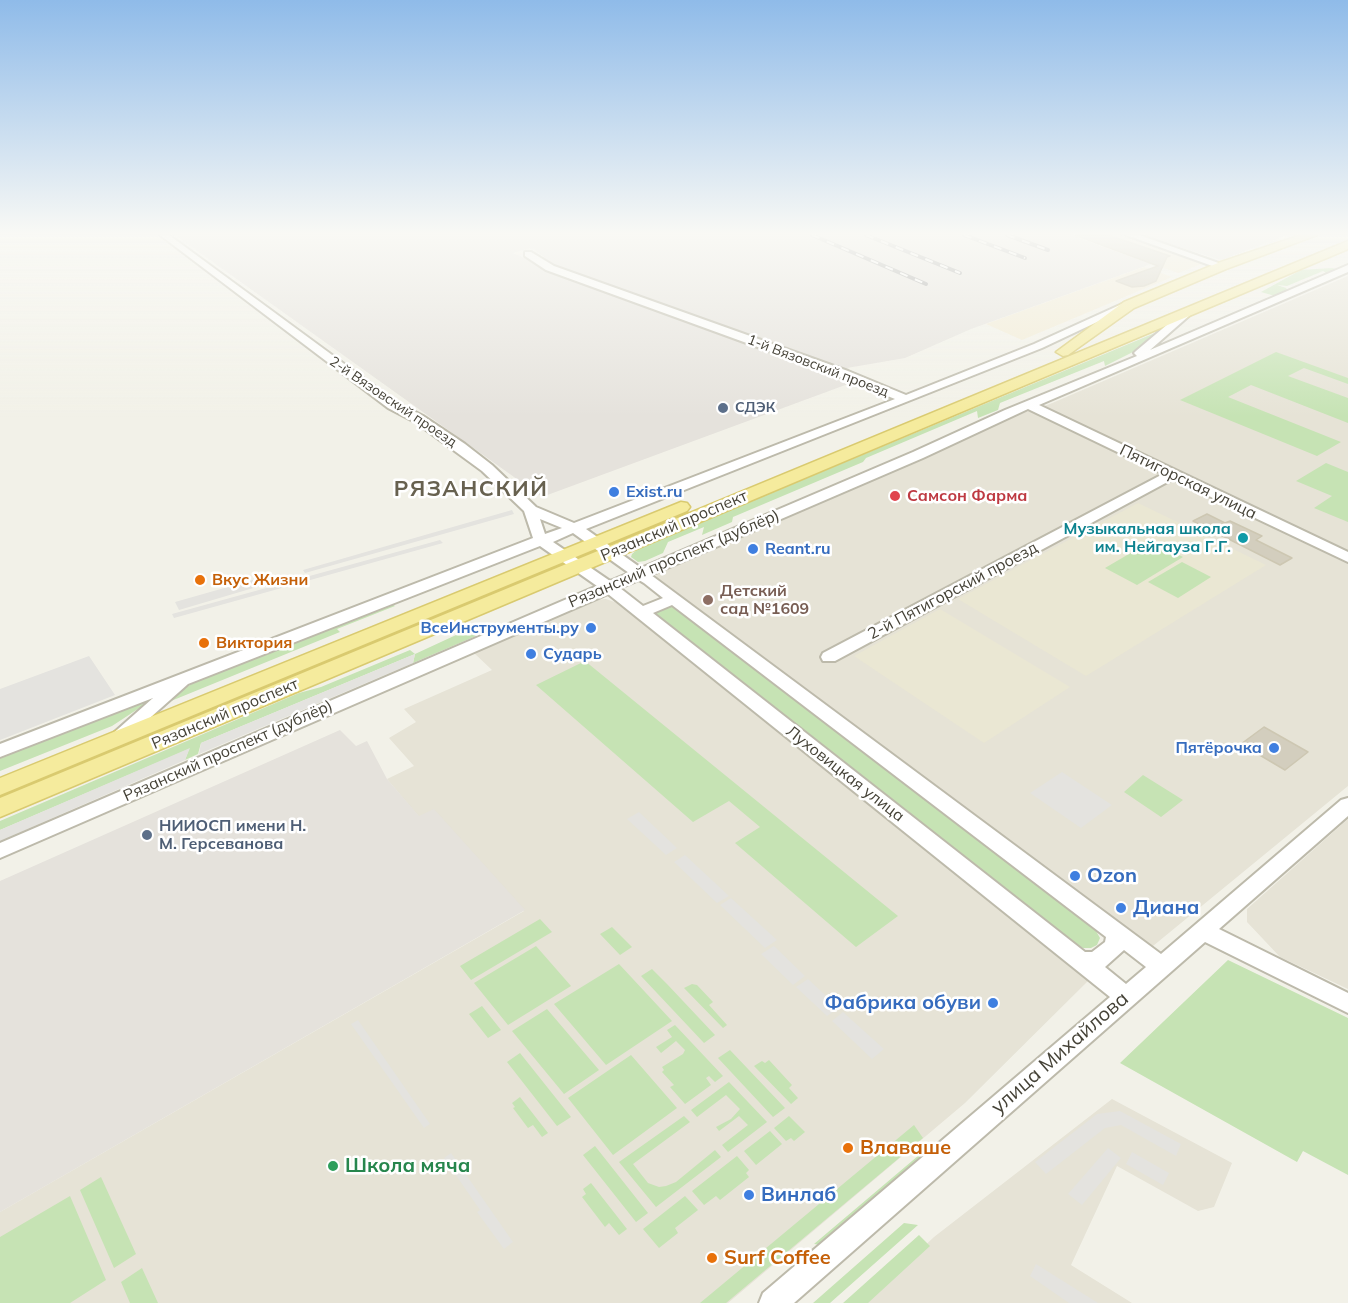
<!DOCTYPE html>
<html>
<head>
<meta charset="utf-8">
<style>
  body { margin:0 }
  canvas { display:block; background:#f2f1e8 }
</style>
</head>
<body>
<canvas width="1348" height="1303"></canvas>
<script>
const ctx = document.querySelector('canvas').getContext('2d');
ctx.lineJoin = 'round';
function paint(path, color) {
  ctx.fillStyle = color;
  ctx.fill(path, 'evenodd');
}
function shape(rows) {
  const path = new Path2D();
  for (const r of rows) {
    path.moveTo(r[0], r[1]);
    for (let i = 2; i < r.length; i += 2) path.lineTo(r[i], r[i + 1]);
  }
  return path;
}
function strokePath(path, color, width, dash) {
  ctx.strokeStyle = color;
  ctx.lineWidth = width;
  ctx.lineCap = dash ? 'butt' : 'round';
  ctx.setLineDash(dash || []);
  ctx.stroke(path);
}
function write(font, color, halo, rows, align = 'center') {
  ctx.font = font + ' Mulish,sans-serif';
  ctx.lineWidth = 5;
  ctx.setLineDash([]);
  ctx.textBaseline = 'middle';
  ctx.strokeStyle = halo;
  ctx.fillStyle = color;
  for (const [text, x, y, turn = 0] of rows) {
    ctx.save();
    ctx.translate(x, y);
    ctx.rotate((+turn || 0) * Math.PI / 180);
    ctx.textAlign = isNaN(turn) ? turn : align;
    if (halo) ctx.strokeText(text, 0, 0);
    ctx.fillText(text, 0, 0);
    ctx.restore();
  }
}
paint(shape([
  [1348,276,1348,786,1153,946,1140,940,656,577,657,572,1017,415,1050,404],
  [606,599,623,605,1088,981,965,1103,728,1303,0,1303,0,1212,524,911,419,817,387,779,414,766,389,738,416,722,404,709,492,670,474,653,595,600],
  [1348,819,1348,989,1280,957,1247,922,1247,909],
  [1112,1099,1232,1163,1214,1207,1198,1211,1117,1166,1071,1265,1132,1303,864,1303,934,1237]
]), '#e6e3d6');
paint(shape([
  [1070,235,1120,235,1202,264,1178,273],
  [1144,267,1172,277,1022,340,986,324]
]), '#f2ebd4');
paint(shape([
  [175,235,1070,235,1151,264,971,329,905,358,841,369,555,265,532,248,512,253,848,384,542,497],
  [1141,235,1287,235,1221,260],
  [340,730,356,746,367,741,387,779,419,816,434,809,525,910,0,1212,0,881]
]), '#e5e2dc');
paint(shape([
  [1138,503,1266,565,1086,676,958,599],
  [940,609,1070,687,984,743,854,656]
]), '#eae7d3');
paint(shape([
  [1332,268,1336,269,1326,273,1323,271,1287,286,1277,285,1286,288,1288,291,1275,296,1261,292,1301,270],
  [1155,333,1147,345,1105,366,1104,361,1000,403,998,410,978,418,977,411,866,458,863,462,733,517,732,522,702,535,704,527,668,542,663,553,645,561,638,562,631,557,632,554,639,548],
  [1276,352,1348,378,1348,384,1304,368,1288,376,1348,398,1348,423,1251,385,1228,397,1341,442,1317,456,1180,400],
  [1326,463,1348,472,1348,522,1314,508,1332,496,1296,481],
  [1151,541,1183,557,1137,585,1105,568],
  [1182,562,1211,577,1178,598,1148,582],
  [391,603,395,606,337,629,340,632,171,701,170,699,197,680],
  [671,605,1096,931,1100,938,1097,945,1091,948,1083,948,1074,944,653,613],
  [469,629,476,636,413,663,415,654,201,743,198,754,185,760,189,749,0,830,0,821,299,693,321,687,410,650,415,654],
  [585,661,898,916,856,947,735,843,760,827,729,801,693,822,536,685],
  [141,701,145,701,144,705,112,726,0,771,0,757],
  [1143,775,1183,800,1161,817,1124,792],
  [540,919,552,932,471,980,460,966],
  [612,927,632,947,620,955,600,934],
  [536,946,571,986,508,1025,474,983],
  [1228,960,1348,1018,1348,1175,1303,1151,1297,1162,1120,1063],
  [619,964,672,1021,606,1065,554,1004],
  [652,969,667,984,715,1035,704,1043,641,976],
  [692,984,697,985,713,1002,709,1005,727,1025,723,1028,684,988],
  [482,1006,501,1030,488,1038,469,1014],
  [547,1009,599,1070,564,1094,512,1031],
  [675,1025,723,1076,715,1082,709,1076,706,1078,711,1085,685,1104,670,1087,674,1085,662,1072,664,1070,662,1067,683,1054,685,1050,676,1041,661,1053,656,1047,672,1037,667,1030],
  [730,1050,785,1108,773,1117,718,1058],
  [520,1053,571,1117,557,1126,507,1062],
  [631,1055,677,1108,613,1155,568,1098],
  [769,1060,792,1085,789,1088,798,1098,791,1104,754,1066,762,1061,765,1063],
  [729,1082,767,1122,728,1152,722,1145,748,1125,739,1116,719,1131,716,1127,731,1119,740,1109,726,1095,697,1117,691,1110],
  [520,1097,548,1133,542,1137,533,1125,528,1128,513,1108,515,1107,512,1103],
  [684,1116,690,1122,633,1164,648,1183,659,1187,666,1186,676,1182,715,1150,721,1157,656,1207,619,1162],
  [789,1116,805,1132,794,1141,791,1138,786,1141,774,1128],
  [914,1125,923,1138,726,1303,700,1303],
  [770,1131,782,1144,756,1165,744,1151],
  [595,1146,648,1213,636,1222,583,1155],
  [925,1150,925,1156,829,1246,814,1244],
  [737,1156,749,1170,746,1173,749,1177,720,1200,716,1196,704,1205,692,1191],
  [101,1177,136,1254,114,1268,80,1190],
  [591,1183,627,1229,619,1235,609,1223,605,1227,582,1197,586,1194,583,1189],
  [70,1196,106,1280,70,1303,0,1303,0,1237],
  [685,1196,698,1210,675,1228,678,1233,659,1248,643,1229],
  [904,1223,918,1225,830,1303,813,1303],
  [919,1235,930,1246,868,1303,843,1303],
  [142,1268,158,1303,130,1303,121,1282]
]), '#c6e3b4');
paint(shape([
  [512,510,514,514,305,573,303,570],
  [440,540,443,543,174,618,172,614],
  [256,579,260,586,179,610,175,602],
  [415,654,413,663,199,754,201,743],
  [89,656,115,695,0,740,0,689],
  [190,748,185,760,0,841,0,830],
  [1062,772,1112,805,1081,828,1030,793],
  [639,812,677,848,666,855,627,819],
  [685,855,729,896,717,903,674,862],
  [731,898,777,940,765,948,720,905],
  [774,946,805,976,793,985,761,954],
  [808,979,839,1008,827,1016,796,987],
  [843,1012,884,1049,872,1059,832,1021],
  [358,1020,430,1124,424,1128,351,1024],
  [1120,1111,1181,1144,1176,1156,1121,1125,1105,1128,1046,1174,1035,1162,1097,1114],
  [1108,1148,1121,1158,1082,1205,1068,1194],
  [1132,1152,1169,1173,1163,1185,1126,1164],
  [451,1153,513,1242,504,1249,477,1212,480,1210,444,1158],
  [1036,1264,1098,1303,1069,1303,1030,1276]
]), '#e4e3df');
const building = shape([
  [1075,235,1108,235,1170,256,1167,257,1156,281,1144,286,1132,287,1116,281,1158,266,1075,235],
  [1207,514,1225,523,1230,521,1262,536,1256,540,1292,558,1280,565,1193,521,1207,514],
  [1264,727,1308,752,1285,770,1241,744,1264,727]
]);
paint(building, '#d3cebe');
strokePath(building, '#cdc7b2', 1.5);
const minor = shape([
  [160,235,169,235,396,402,423,416,465,444,492,465,536,507,574,523,895,399,840,377,546,270,525,256,525,252,531,252,554,266,848,371,906,395,1034,344,1122,304,1126,303,1131,306,1042,348,586,529,641,568,913,452,1005,410,1137,356,1134,353,1136,351,1181,313,1185,312,1190,315,1150,350,1348,265,1348,272,1039,405,1348,552,1348,562,1173,479,835,661,823,661,821,657,823,653,1163,474,1028,409,923,458,651,575,1161,954,1341,800,1348,798,1348,816,1219,929,1348,993,1348,1013,1205,942,794,1303,759,1303,763,1293,1110,997,608,594,0,858,0,843,597,586,540,546,188,684,124,741,112,741,109,737,153,698,0,757,0,744,533,538,524,511,482,471,415,422,388,408,160,235],
  [540,519,562,528,545,534,540,519],
  [573,533,629,573,610,581,553,542,573,533],
  [639,580,644,583,663,598,643,606,620,588,639,580],
  [672,605,1106,937,1105,942,1092,952,1085,952,653,613,672,605],
  [1124,950,1146,967,1126,984,1105,967,1124,950],
  [1126,235,1139,235,1227,266,1218,268,1126,235]
]);
const major = shape([
  [1301,235,1317,235,1226,269,1134,308,1068,355,1063,356,1056,352,1124,302,1218,263,1301,235],
  [1348,241,1348,249,0,817,0,798,1348,241],
  [681,502,687,503,690,507,687,511,0,795,0,778,681,502]
]);
strokePath(minor, '#bdbaab', 4);
strokePath(major, '#d9ca6f', 3);
paint(minor, '#fff');
paint(major, '#f5eb9d');
const rail = shape([
  [812,235,926,284],
  [866,235,960,273],
  [964,235,1025,258],
  [1007,235,1048,250]
]);
strokePath(rail, '#969696', 4);
strokePath(rail, '#fff', 2, [8]);
const sky = ctx.createLinearGradient(0, 0, 0, 417);
sky.addColorStop(0, '#8fbbe9');
sky.addColorStop(0.56, '#f9f9f5');
sky.addColorStop(1, '#f9f9f500');
ctx.fillStyle = sky;
ctx.fillRect(0, 0, 1348, 417);
for (const [x, y, r, color] of [
  [723,408,6,"#5c6f8a"],
  [614,492,6,"#3f7fe0"],
  [895,496,6,"#e0444e"],
  [1243,538,6,"#0f9aa8"],
  [753,549,6,"#3f7fe0"],
  [200,580,6,"#e8710a"],
  [708,600,6,"#8d6e63"],
  [591,628,6,"#3f7fe0"],
  [204,643,6,"#e8710a"],
  [531,654,6,"#3f7fe0"],
  [1274,748,6,"#3f7fe0"],
  [147,835,6,"#5c6f8a"],
  [1075,876,6,"#3f7fe0"],
  [1121,908,6,"#3f7fe0"],
  [993,1003,6,"#3f7fe0"],
  [848,1148,6,"#e8710a"],
  [333,1166,6,"#2e9e5b"],
  [749,1195,6,"#3f7fe0"],
  [712,1258,6,"#e8710a"]
]) {
  const dot = new Path2D();
  dot.arc(x, y, r, 0, 2 * Math.PI);
  ctx.fillStyle = color;
  ctx.fill(dot);
  strokePath(dot, '#fff', 2);
}
write('14px', '#454237', '#fff', [
  ["1-й Вязовский проезд",818,366,21],
  ["2-й Вязовский проезд",393,402,34]
]);
write('bold 14px', '#4e5e75', '#fff', [
  ["СДЭК",735,408]
], 'left');
write('16px', '#454237', '#fff', [
  ["Пятигорская улица",1188,482,26],
  ["Рязанский проспект",674,526,-23],
  ["Рязанский проспект (дублёр)",674,559,-23],
  ["2-й Пятигорский проезд",953,591,-28],
  ["Рязанский проспект",225,714,-23],
  ["Рязанский проспект (дублёр)",228,751,-24],
  ["Луховицкая улица",845,774,38]
]);
write('bold 16px', '#366cbe', '#fff', [
  ["Exist.ru",626,492],
  ["Reant.ru",765,549],
  ["ВсеИнструменты.ру",579,628,"right"],
  ["Сударь",543,654],
  ["Пятёрочка",1262,748,"right"]
], 'left');
write('bold 16px', '#be3a42', '#fff', [
  ["Самсон Фарма",907,496]
], 'left');
write('bold 16px', '#0d838f', '#fff', [
  ["Музыкальная школа",1231,529],
  ["им. Нейгауза Г.Г.",1231,547]
], 'right');
write('bold 16px', '#c56008', '#fff', [
  ["Вкус Жизни",212,580],
  ["Виктория",216,643]
], 'left');
write('bold 16px', '#785e54', '#fff', [
  ["Детский",720,591],
  ["сад №1609",720,609]
], 'left');
write('bold 16px', '#4e5e75', '#fff', [
  ["НИИОСП имени Н.",159,826],
  ["М. Герсеванова",159,844]
], 'left');
write('bold 20px', '#366cbe', '#fff', [
  ["Ozon",1087,876],
  ["Диана",1133,908],
  ["Фабрика обуви",981,1003,"right"],
  ["Винлаб",761,1195]
], 'left');
write('20px', '#454237', '#fff', [
  ["улица Михайлова",1060,1053,-41]
]);
write('bold 20px', '#c56008', '#fff', [
  ["Влаваше",860,1148],
  ["Surf Coffee",724,1258]
], 'left');
write('bold 20px', '#27864d', '#fff', [
  ["Школа мяча",345,1166]
], 'left');
ctx.letterSpacing = '1.5px';
write('bold 22px', '#67614f', '#fff', [
  ["РЯЗАНСКИЙ",471,489]
]);
ctx.letterSpacing = '0px';
</script>
</body>
</html>
